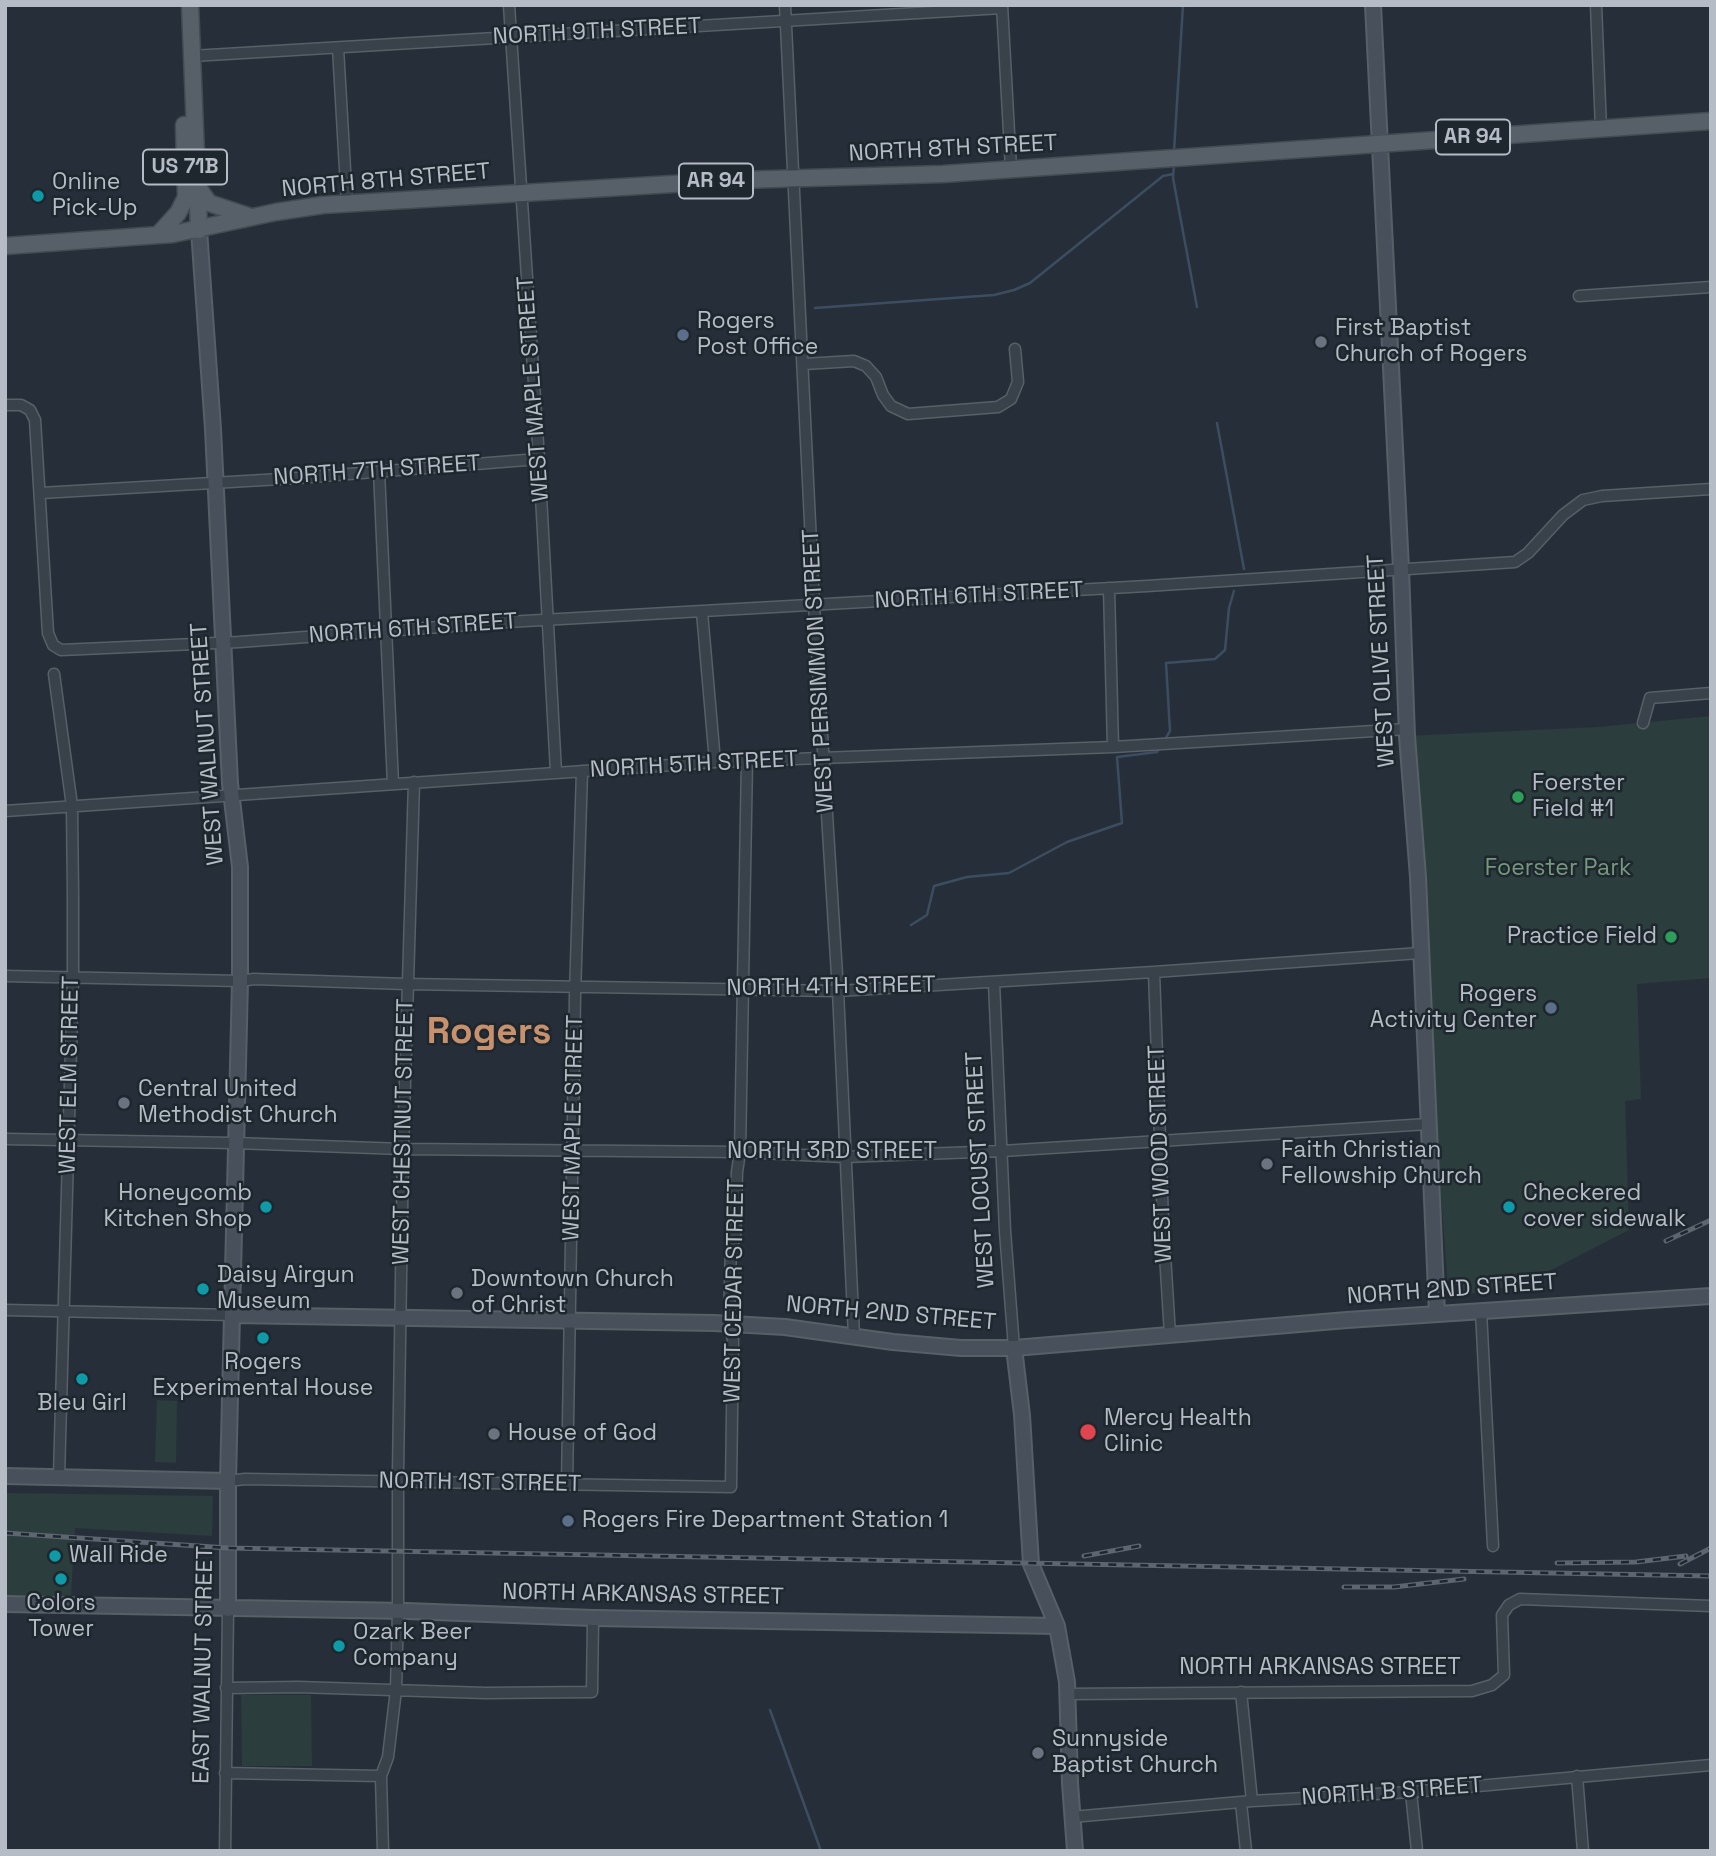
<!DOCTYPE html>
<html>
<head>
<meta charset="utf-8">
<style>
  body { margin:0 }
  #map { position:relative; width:1716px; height:1856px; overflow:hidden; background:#262f39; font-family:"Space Grotesk",sans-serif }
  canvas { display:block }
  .frame { position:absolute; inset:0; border:7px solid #b5bcc5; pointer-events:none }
</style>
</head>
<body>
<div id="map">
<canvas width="1716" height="1856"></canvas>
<div class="frame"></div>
</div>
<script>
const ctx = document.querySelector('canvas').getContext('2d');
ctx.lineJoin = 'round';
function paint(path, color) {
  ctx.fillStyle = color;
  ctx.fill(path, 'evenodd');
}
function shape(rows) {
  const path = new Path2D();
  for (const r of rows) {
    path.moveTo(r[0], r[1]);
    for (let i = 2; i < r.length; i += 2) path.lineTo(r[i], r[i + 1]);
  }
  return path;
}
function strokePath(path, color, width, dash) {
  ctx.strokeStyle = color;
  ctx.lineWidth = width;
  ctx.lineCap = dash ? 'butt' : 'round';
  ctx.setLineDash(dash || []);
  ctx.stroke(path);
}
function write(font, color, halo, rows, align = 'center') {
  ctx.font = font + ' "Space Grotesk",sans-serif';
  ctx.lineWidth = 5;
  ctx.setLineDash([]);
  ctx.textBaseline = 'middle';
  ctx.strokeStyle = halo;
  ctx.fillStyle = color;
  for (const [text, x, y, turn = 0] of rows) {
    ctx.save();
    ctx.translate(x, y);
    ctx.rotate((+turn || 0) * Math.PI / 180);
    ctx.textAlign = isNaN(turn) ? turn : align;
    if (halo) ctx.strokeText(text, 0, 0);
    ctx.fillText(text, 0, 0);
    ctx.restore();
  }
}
paint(shape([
  [1711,716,1711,978,1637,984,1641,1099,1625,1101,1629,1230,1524,1284,1459,1296,1448,1289,1407,736,1598,727],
  [157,1400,177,1401,176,1463,155,1462],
  [5,1493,213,1496,212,1536,75,1528,71,1596,5,1595],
  [241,1695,311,1695,312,1766,242,1766]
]), '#2b3d3c');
strokePath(shape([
  [1174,151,1183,5],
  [1174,165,1173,178,1197,307],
  [815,308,994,295,1014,290,1030,283,1163,176,1173,174],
  [1217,423,1244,569],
  [1164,741,1170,731,1166,663,1215,659,1225,650,1229,608,1234,591],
  [911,925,927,915,934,886,967,877,1009,873,1067,842,1122,823,1117,757,1157,752,1160,747],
  [770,1710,821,1851]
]), '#3d4d60', 2.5);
const street = shape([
  [509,5,539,459,556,772],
  [785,5,814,605,838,991,854,1336],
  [1002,5,1011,169],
  [1596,5,1601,129],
  [338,48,347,204],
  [192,56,1002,8],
  [1579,296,1711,287],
  [804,364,854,361,866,366,876,377,883,395,891,406,908,414,998,407,1011,399,1018,382,1015,349],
  [5,405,21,405,30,410,35,420,48,633,53,645,61,650,239,642,507,622,1147,586,1515,562,1528,553,1563,515,1583,500,1602,496,1711,489],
  [379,471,393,784],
  [41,493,298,478,539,459],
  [1109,588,1113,747],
  [702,612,715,762],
  [54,674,72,806,73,897,73,977,59,1476],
  [1643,723,1650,698,1711,693],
  [5,811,715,762,1113,747,1407,729],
  [1154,972,1163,1222,1170,1335],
  [5,976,240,981,254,979,406,984,838,991,1154,972,1420,953],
  [994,983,1005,1231,1014,1348],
  [5,1139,235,1143,403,1149,740,1152,844,1157,1002,1151,1428,1124],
  [5,1310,233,1315],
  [1481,1311,1493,1546],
  [228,1481,245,1479,731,1487,733,1340,729,1324,731,1245,735,1239,737,1172,740,1152,747,760],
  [567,1485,575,995,582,771],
  [226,1688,298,1687,485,1693,592,1692,593,1618],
  [1241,1692,1252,1801],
  [1067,1694,1472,1691,1492,1685,1504,1675,1502,1615,1509,1605,1520,1599,1711,1606],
  [225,1773,381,1776],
  [1577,1776,1583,1851],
  [1411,1792,1417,1851],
  [1241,1803,1246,1851],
  [1072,1817,1252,1801,1411,1792,1711,1765],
  [225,1851,228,1609],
  [383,1851,381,1776,388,1757,396,1690,398,1611,398,1472,403,1149,414,782]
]);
const secondary = shape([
  [1373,5,1401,569,1407,736,1418,877,1437,1314],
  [199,230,213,429,230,783,240,867,240,981,228,1481,228,1609],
  [233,1315,714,1323,785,1327,893,1342,961,1348,1014,1348,1347,1320,1711,1296],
  [1014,1348,1022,1415,1031,1564,1057,1626,1067,1682,1070,1783,1075,1851],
  [5,1476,228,1481],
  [5,1604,407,1611,593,1618,1057,1626]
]);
const primary = shape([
  [190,5,199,230],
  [197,186,209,203,251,217],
  [158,235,178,213,186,197,184,125],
  [5,246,173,234,276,212,323,205,739,180,943,174,1711,121]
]);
strokePath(street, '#575f67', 13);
strokePath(secondary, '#575f67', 18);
strokePath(primary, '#424a52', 19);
strokePath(street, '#39414a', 10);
strokePath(secondary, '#48505c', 14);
strokePath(primary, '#576069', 16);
const rail = shape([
  [1666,1241,1711,1220],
  [5,1533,228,1548,1711,1576],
  [1084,1556,1139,1546],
  [1557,1563,1636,1562,1686,1556],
  [1680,1564,1711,1548],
  [1344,1587,1394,1587,1464,1579]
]);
strokePath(rail, '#5c6570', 5);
strokePath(rail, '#1e262e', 2.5, [8]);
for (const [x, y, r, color] of [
  [38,196,7,"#0f9aa8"],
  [683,335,7,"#5c6f8a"],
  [1321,342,7,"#6b7280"],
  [1518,797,7,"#2e9e5b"],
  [1671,937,7,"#2e9e5b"],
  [1551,1008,7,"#5c6f8a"],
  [124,1103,7,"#6b7280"],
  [1267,1164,7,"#6b7280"],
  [266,1207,7,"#0f9aa8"],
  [1509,1207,7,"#0f9aa8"],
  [203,1289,7,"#0f9aa8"],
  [457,1293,7,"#6b7280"],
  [263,1338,7,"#0f9aa8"],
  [82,1379,7,"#0f9aa8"],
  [1088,1432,9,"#e0444e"],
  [494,1434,7,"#6b7280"],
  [568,1521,7,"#5c6f8a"],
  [55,1556,7,"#0f9aa8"],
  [61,1579,7,"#0f9aa8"],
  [339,1646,7,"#0f9aa8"],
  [1038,1753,7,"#6b7280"]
]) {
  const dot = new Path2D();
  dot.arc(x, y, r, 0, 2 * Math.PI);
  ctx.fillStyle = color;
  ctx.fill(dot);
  strokePath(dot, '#1e262e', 2.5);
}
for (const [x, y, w] of [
  [1473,137,74],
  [185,167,84],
  [716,181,74]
]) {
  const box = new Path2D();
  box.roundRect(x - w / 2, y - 17.5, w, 35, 5);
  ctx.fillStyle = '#1e262e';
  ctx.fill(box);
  strokePath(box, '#b5bcc5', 2);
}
write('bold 21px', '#b5bcc5', null, [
  ["AR 94",1473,137],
  ["US 71B",185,167],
  ["AR 94",716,181]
]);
write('23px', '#b5bcc5', '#1e262e', [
  ["NORTH 9TH STREET",597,32,-3],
  ["NORTH 8TH STREET",953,149,-3],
  ["NORTH 8TH STREET",386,181,-5],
  ["WEST MAPLE STREET",534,389,-94],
  ["NORTH 7TH STREET",377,471,-4],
  ["NORTH 6TH STREET",979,596,-3],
  ["NORTH 6TH STREET",413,629,-4],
  ["WEST OLIVE STREET",1382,661,-93],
  ["WEST PERSIMMON STREET",819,671,-93],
  ["WEST WALNUT STREET",208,744,-94],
  ["NORTH 5TH STREET",694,765,-3],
  ["NORTH 4TH STREET",831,987,-1],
  ["WEST ELM STREET",70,1075,-89],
  ["WEST MAPLE STREET",574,1128,-89],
  ["WEST CHESTNUT STREET",404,1132,-89],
  ["NORTH 3RD STREET",832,1152],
  ["WEST WOOD STREET",1161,1154,-92],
  ["WEST LOCUST STREET",981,1170,-93],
  ["NORTH 2ND STREET",1452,1290,-4],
  ["WEST CEDAR STREET",735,1291,-89],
  ["NORTH 2ND STREET",891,1314,5],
  ["NORTH 1ST STREET",480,1483,1],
  ["NORTH ARKANSAS STREET",643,1595,1],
  ["EAST WALNUT STREET",204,1665,-89],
  ["NORTH ARKANSAS STREET",1320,1668],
  ["NORTH B STREET",1392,1792,-4]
]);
write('23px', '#b5bcc5', '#1e262e', [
  ["Online",52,183],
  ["Pick-Up",52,209],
  ["Rogers",697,322],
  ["Post Office",697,348],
  ["First Baptist",1335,329],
  ["Church of Rogers",1335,355],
  ["Foerster",1532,784],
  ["Field #1",1532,810],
  ["Practice Field",1657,937,"right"],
  ["Rogers",1537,995,"right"],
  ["Activity Center",1537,1021,"right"],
  ["Central United",138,1090],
  ["Methodist Church",138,1116],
  ["Faith Christian",1281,1151],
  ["Fellowship Church",1281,1177],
  ["Honeycomb",252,1194,"right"],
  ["Kitchen Shop",252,1220,"right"],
  ["Checkered",1523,1194],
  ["cover sidewalk",1523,1220],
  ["Daisy Airgun",217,1276],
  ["Museum",217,1302],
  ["Downtown Church",471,1280],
  ["of Christ",471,1306],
  ["Rogers",263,1363,"center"],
  ["Experimental House",263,1389,"center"],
  ["Bleu Girl",82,1404,"center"],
  ["Mercy Health",1104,1419],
  ["Clinic",1104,1445],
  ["House of God",508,1434],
  ["Rogers Fire Department Station 1",582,1521],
  ["Wall Ride",69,1556],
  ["Colors",61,1604,"center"],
  ["Tower",61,1630,"center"],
  ["Ozark Beer",353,1633],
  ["Company",353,1659],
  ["Sunnyside",1052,1740],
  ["Baptist Church",1052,1766]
], 'left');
write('23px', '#76987c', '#1e262e', [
  ["Foerster Park",1558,869]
]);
write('bold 37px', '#c7916e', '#1e262e', [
  ["Rogers",489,1033]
]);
</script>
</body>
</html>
